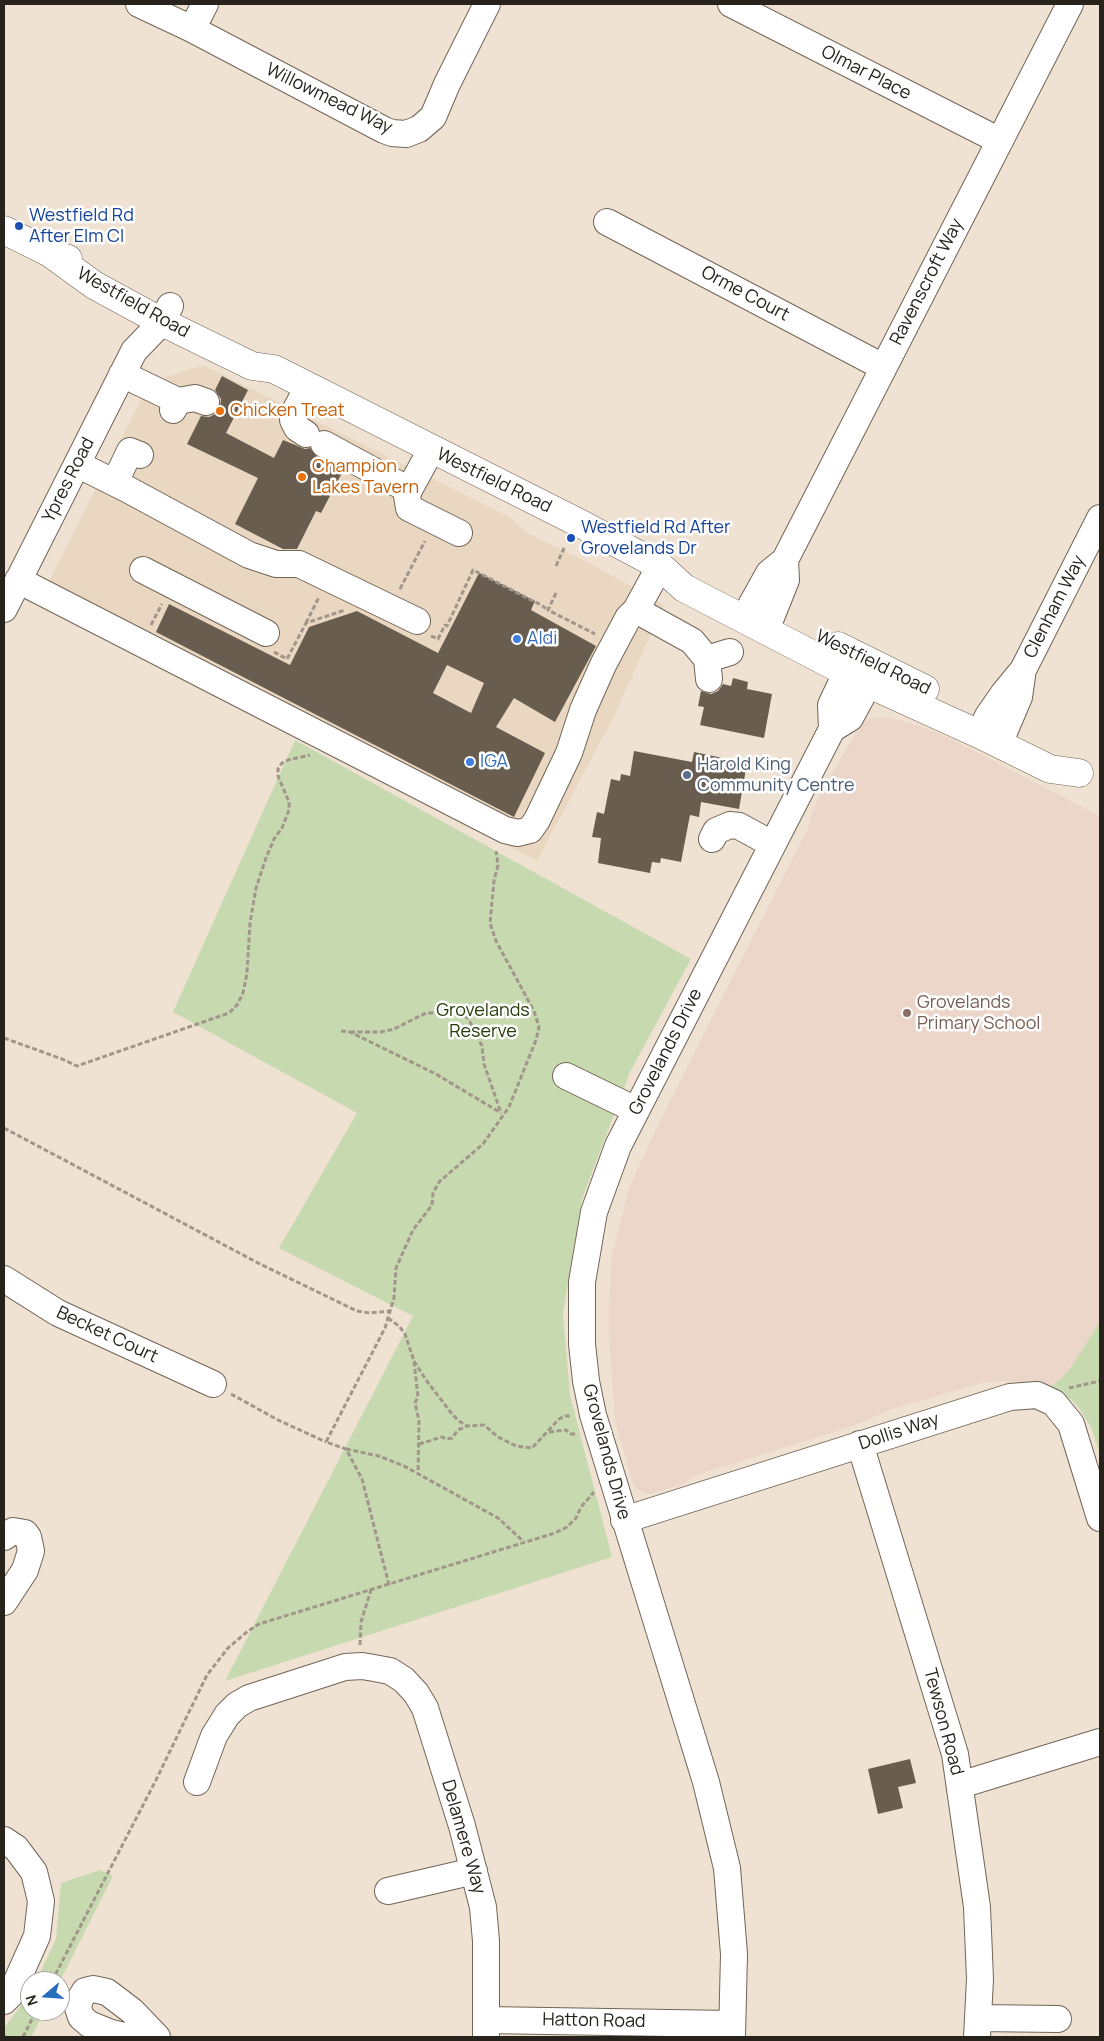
<!DOCTYPE html>
<html>
<head>
<meta charset="utf-8">
<style>
  body { margin:0 }
  #map { position:relative; width:1104px; height:2041px; overflow:hidden; background:#f0e2d2; font-family:Manrope,sans-serif }
  canvas { display:block }
  .frame { position:absolute; inset:0; border:5px solid #27221c; pointer-events:none }
  .north { position:absolute; left:20px; top:1971px; width:50px; height:50px; box-sizing:border-box; background:#fff; border:1px solid #a9a7a4; border-radius:50%; rotate:252deg; font-size:14px; font-weight:700; line-height:20px; text-align:center; color:#27221c }
  .north::after { content:''; display:block; margin:auto; width:18px; height:22px; background:#266dbd; clip-path:polygon(50% 0,100% 100%,50% 72%,0 100%) }
</style>
</head>
<body>
<div id="map">
<canvas width="1104" height="2041"></canvas>
<div class="frame"></div>
<div class="north">N</div>
</div>
<script>
const ctx = document.querySelector('canvas').getContext('2d');
ctx.lineJoin = 'round';
function paint(path, color) {
  ctx.fillStyle = color;
  ctx.fill(path, 'evenodd');
}
function shape(rows) {
  const path = new Path2D();
  for (const r of rows) {
    path.moveTo(r[0], r[1]);
    for (let i = 2; i < r.length; i += 2) path.lineTo(r[i], r[i + 1]);
  }
  return path;
}
function strokePath(path, color, width, dash) {
  ctx.strokeStyle = color;
  ctx.lineWidth = width;
  ctx.lineCap = dash ? 'butt' : 'round';
  ctx.setLineDash(dash || []);
  ctx.stroke(path);
}
function write(font, color, halo, rows, align = 'center') {
  ctx.font = font + ' Manrope,sans-serif';
  ctx.lineWidth = 5;
  ctx.setLineDash([]);
  ctx.textBaseline = 'middle';
  ctx.strokeStyle = halo;
  ctx.fillStyle = color;
  for (const [text, x, y, turn = 0] of rows) {
    ctx.save();
    ctx.translate(x, y);
    ctx.rotate((+turn || 0) * Math.PI / 180);
    ctx.textAlign = isNaN(turn) ? turn : align;
    if (halo) ctx.strokeText(text, 0, 0);
    ctx.fillText(text, 0, 0);
    ctx.restore();
  }
}
paint(shape([
  [203,365,510,517,526,532,593,565,664,605,614,716,537,861,39,601,150,382]
]), '#ead7c1');
paint(shape([
  [876,718,891,718,923,727,953,740,1100,816,1100,1322,1071,1367,1062,1378,1048,1388,1004,1381,985,1382,892,1409,853,1426,696,1475,683,1484,652,1494,644,1493,636,1488,633,1483,615,1422,608,1320,612,1254,630,1186,660,1121,809,826,812,813,826,783,860,726,869,719]
]), '#ecd5c9');
paint(shape([
  [295,740,691,959,630,1072,582,1199,563,1313,570,1395,612,1557,225,1681,413,1316,279,1248,357,1113,173,1012],
  [1100,1322,1100,1455,1091,1427,1079,1408,1072,1400,1048,1388,1062,1378,1071,1367],
  [100,1870,113,1876,60,1981,36,1981,56,1939,61,1883],
  [30,1994,30,2011,45,2011,31,2037,4,2037,4,2028]
]), '#c7d9af');
paint(shape([
  [222,376,248,390,226,433,274,458,283,440,305,449,310,448,317,457,343,471,321,513,316,511,297,549,283,549,235,524,258,478,187,444,201,416,209,417,215,414,220,408,221,399,215,390],
  [479,573,535,601,531,610,596,646,555,722,514,698,496,727,545,753,514,817,156,632,169,604,290,665,309,627,357,611,438,653],
  [447,665,484,683,471,713,433,693],
  [733,678,748,682,747,689,772,694,764,738,700,725,704,707,698,706,701,691,711,694,718,691,723,684,731,686],
  [634,751,692,762,694,752,747,763,739,809,701,802,699,817,690,815,681,862,661,858,660,863,652,862,650,873,598,863,601,838,592,837,597,812,604,814,611,779,620,781,621,774,630,776],
  [910,1759,916,1783,898,1787,903,1808,878,1814,868,1769]
]), '#695d4f');
const minor = shape([
  [139,4,192,29],
  [205,4,192,29,384,130,392,133,406,134,419,129,433,117,447,84,487,4],
  [731,4,1000,141],
  [607,222,883,367],
  [122,374,178,401,173,410],
  [178,401,195,398,206,402],
  [306,434,297,428,293,420,294,413,308,387],
  [324,444,409,490,407,496,409,508,459,533],
  [77,464,127,489,249,555,276,564,299,564,417,621],
  [115,482,130,451,140,455],
  [409,490,431,450],
  [143,570,266,633],
  [18,580,505,830,518,833,530,830,537,820,569,753,583,710,603,665,628,618,636,610,660,566],
  [4,609,134,351,162,322,170,306],
  [636,610,692,641,707,659,709,679],
  [744,618,769,573,785,560,1070,4],
  [766,630,786,580,785,560],
  [707,659,730,652],
  [832,729,850,718,878,666],
  [979,734,988,716,1004,693,1023,670,1100,518],
  [999,744,1019,697,1022,676],
  [712,839,716,831,730,825,739,826,772,844],
  [566,1076,636,1110],
  [4,1279,58,1313,213,1384],
  [860,1444,955,1754,977,1907,980,1979,977,2037],
  [624,1520,1010,1397,1037,1395,1054,1403,1071,1424,1100,1518],
  [4,1537,13,1531,25,1533,28,1537,31,1551,25,1570,4,1602],
  [197,1782,214,1736,227,1715,237,1705,249,1698,345,1667,362,1666,374,1668,390,1671,404,1680,416,1693,425,1708,462,1826,483,1907,486,1941,486,2037],
  [960,1785,1100,1742],
  [4,1840,16,1848,34,1872,41,1901,37,1936,11,1994,4,2001],
  [388,1891,474,1871],
  [978,2018,1058,2019],
  [486,2020,732,2024],
  [154,2036,128,2037,111,2033,89,2024,81,2017,78,2008,80,1999,85,1991,93,1989,107,1992,132,2011,157,2037],
  [732,2037,734,1954,727,1868,706,1782,593,1415,586,1381,582,1344,582,1282,594,1212,618,1146,832,729,831,705,855,654]
]);
const major = shape([
  [4,230,50,253,68,259],
  [50,253,94,285,162,322,252,366,274,369,581,524,660,566,684,588,869,684,979,734,1050,769,1079,773],
  [838,646,925,689]
]);
strokePath(minor, '#716557', 28);
strokePath(major, '#716557', 29);
strokePath(shape([
  [556,566,565,546],
  [400,589,425,541],
  [556,593,548,610,595,634],
  [306,623,319,597],
  [151,625,162,604],
  [431,636,438,639,445,625,447,626,473,570,541,605,548,610],
  [274,652,287,659,306,623,345,610],
  [341,1031,350,1032,436,1074,501,1113],
  [350,1032,381,1032,394,1029,426,1013,433,1013,442,1015,452,1013,461,1014,468,1018,482,1046,484,1064,501,1113],
  [4,1038,62,1059,77,1066,229,1013,237,1005,243,993,247,973,250,923,256,888,266,858,274,839,282,828,289,810,289,802,278,776,278,769,282,763,288,760,310,755],
  [4,1128,260,1264,357,1311,370,1313,391,1311],
  [388,1318,399,1326,405,1334,414,1361,418,1397,415,1403,419,1421,418,1474],
  [414,1361,426,1380,452,1414,459,1421,467,1426,484,1425,498,1437,516,1446,532,1448,559,1419,565,1416,571,1416],
  [1069,1388,1100,1381],
  [231,1394,278,1420,326,1442],
  [549,1432,566,1430,571,1434,576,1434],
  [419,1444,442,1437,446,1439,452,1438,458,1430,467,1426],
  [346,1449,379,1456,404,1466,498,1518,524,1542],
  [389,1585,362,1479,346,1449,326,1442,385,1328,394,1298,396,1268,413,1230,432,1205,433,1193,439,1182,483,1144,509,1107,536,1040,539,1027,534,1011,496,941,490,923,494,881,498,865,496,851],
  [360,1645,361,1622,371,1590],
  [52,1981,156,1780,207,1675,228,1648,248,1631,259,1624,555,1533,567,1527,576,1518,581,1507,594,1492],
  [4,2036,6,2037],
  [23,2037,36,2011]
]), '#a1968a', 3, [5, 2.5]);
strokePath(minor, '#fff', 26);
strokePath(major, '#fff', 28);
for (const [x, y, r, color] of [
  [19,226,5,"#1a4fb4"],
  [220,411,5,"#e8710a"],
  [302,477,5,"#e8710a"],
  [571,538,5,"#1a4fb4"],
  [517,639,5,"#3f7fe0"],
  [470,762,5,"#3f7fe0"],
  [687,775,5,"#5c6f8a"],
  [907,1013,5,"#8d6e63"]
]) {
  const dot = new Path2D();
  dot.arc(x, y, r, 0, 2 * Math.PI);
  ctx.fillStyle = color;
  ctx.fill(dot);
  strokePath(dot, '#fff', 2);
}
write('18px', '#27221c', '#fff', [
  ["Olmar Place",866,73,27],
  ["Willowmead Way",329,99,26],
  ["Ravenscroft Way",927,282,-63],
  ["Orme Court",745,294,28],
  ["Westfield Road",133,303,29],
  ["Ypres Road",69,480,-63],
  ["Westfield Road",494,481,26],
  ["Clenham Way",1055,607,-63],
  ["Westfield Road",873,663,26],
  ["Grovelands Drive",666,1052,-63],
  ["Becket Court",107,1335,25],
  ["Dollis Way",899,1432,-18],
  ["Grovelands Drive",606,1452,75],
  ["Tewson Road",943,1722,75],
  ["Delamere Way",463,1837,74],
  ["Hatton Road",594,2021,1]
]);
write('18px', '#164399', '#fff', [
  ["Westfield Rd",29,216],
  ["After Elm Cl",29,237],
  ["Westfield Rd After",581,528],
  ["Grovelands Dr",581,549]
], 'left');
write('18px', '#c56008', '#fff', [
  ["Chicken Treat",230,411],
  ["Champion",312,467],
  ["Lakes Tavern",312,488]
], 'left');
write('18px', '#366cbe', '#fff', [
  ["Aldi",527,639],
  ["IGA",480,762]
], 'left');
write('18px', '#4e5e75', '#fff', [
  ["Harold King",697,765],
  ["Community Centre",697,786]
], 'left');
write('18px', '#785e54', '#fff', [
  ["Grovelands",917,1003],
  ["Primary School",917,1024]
], 'left');
write('18px', '#293a09', '#fff', [
  ["Grovelands",483,1011],
  ["Reserve",483,1032]
]);
</script>
</body>
</html>
